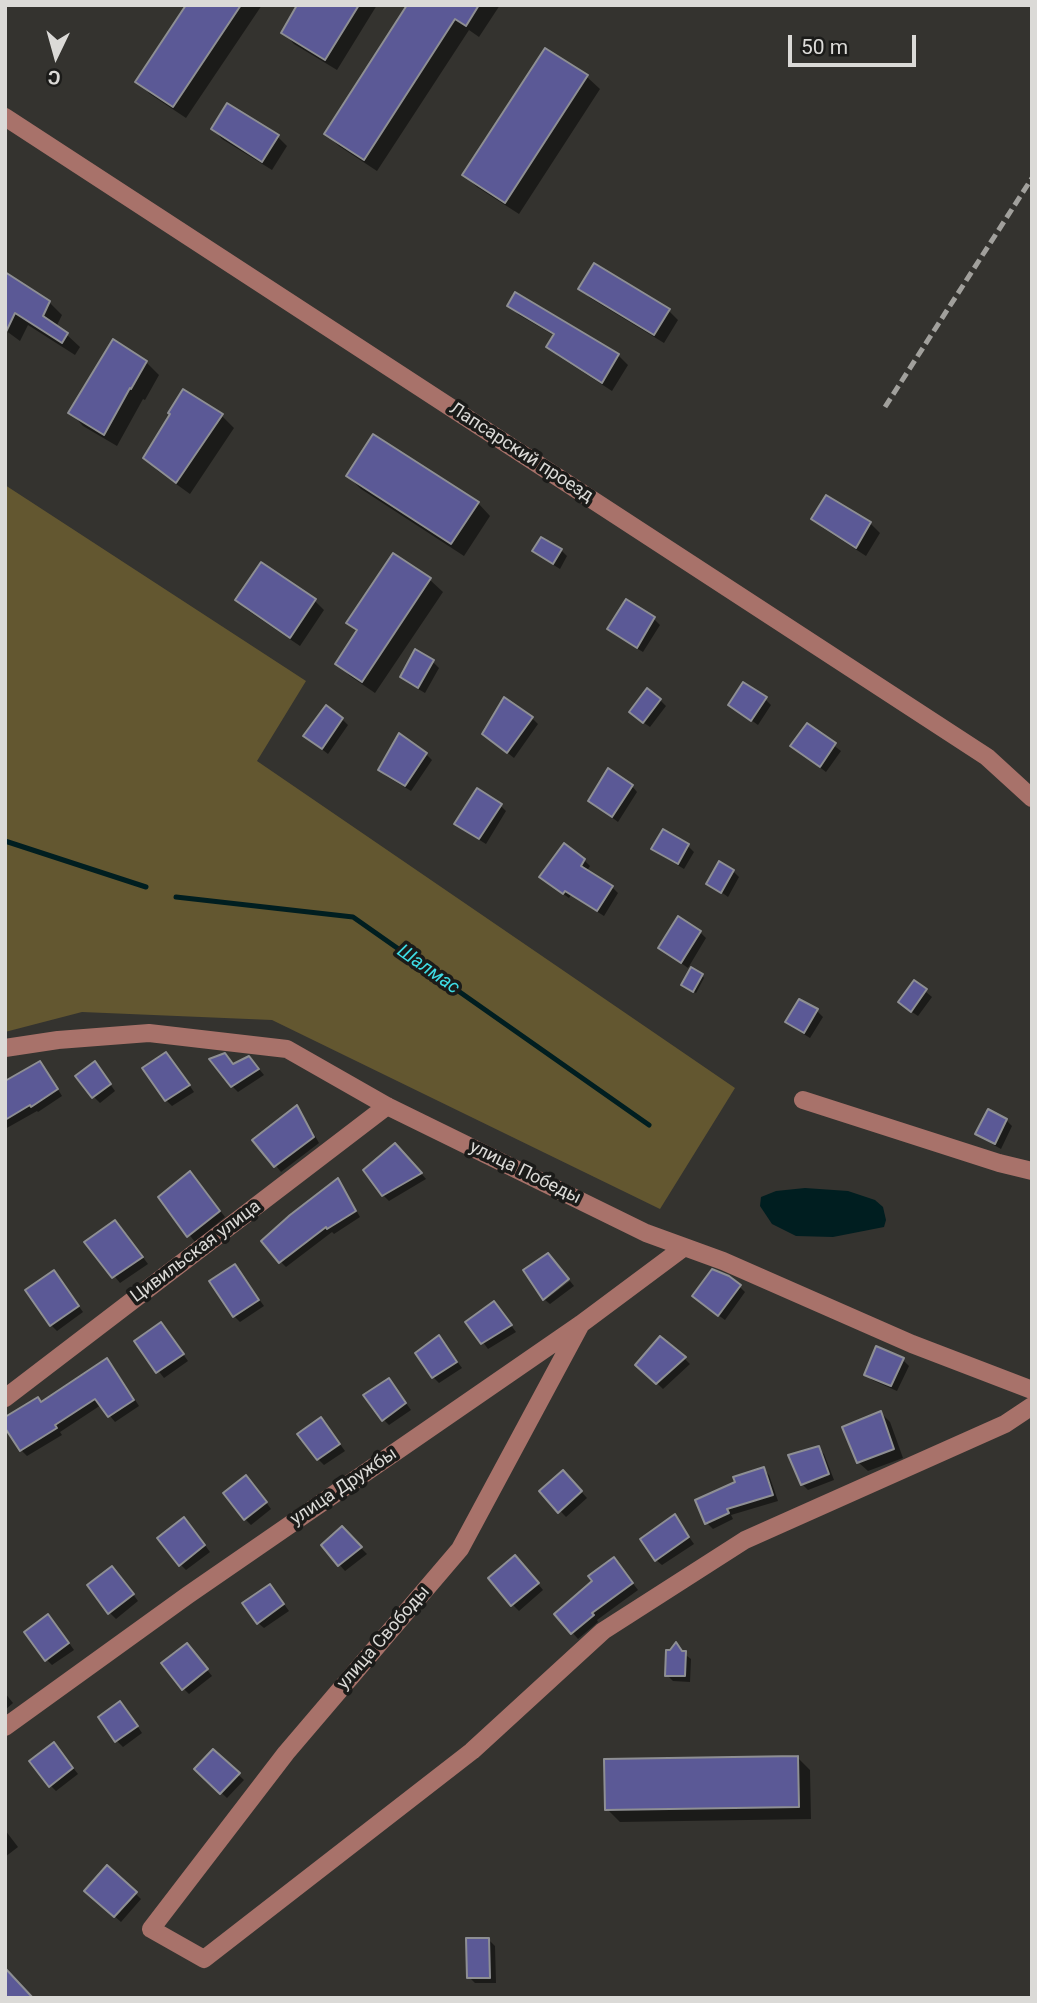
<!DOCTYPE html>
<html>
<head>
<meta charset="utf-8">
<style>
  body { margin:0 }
  #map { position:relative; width:1037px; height:2003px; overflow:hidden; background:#34332f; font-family:Roboto,sans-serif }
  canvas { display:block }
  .frame { position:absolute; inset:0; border:7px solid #dbdad7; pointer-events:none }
  .north { position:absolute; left:21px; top:21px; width:70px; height:70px; -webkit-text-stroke:5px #1b1b19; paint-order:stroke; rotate:185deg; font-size:19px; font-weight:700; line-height:28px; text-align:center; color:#dbdad7 }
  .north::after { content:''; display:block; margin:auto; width:24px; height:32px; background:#dbdad7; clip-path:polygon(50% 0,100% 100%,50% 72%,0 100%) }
  .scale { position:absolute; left:788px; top:35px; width:128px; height:32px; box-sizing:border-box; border:4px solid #dbdad7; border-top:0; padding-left:9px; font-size:21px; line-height:24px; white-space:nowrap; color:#dbdad7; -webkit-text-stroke:5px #1b1b19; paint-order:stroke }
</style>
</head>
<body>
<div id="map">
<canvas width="1037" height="2003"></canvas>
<div class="frame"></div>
<div class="north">С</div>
<div class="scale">50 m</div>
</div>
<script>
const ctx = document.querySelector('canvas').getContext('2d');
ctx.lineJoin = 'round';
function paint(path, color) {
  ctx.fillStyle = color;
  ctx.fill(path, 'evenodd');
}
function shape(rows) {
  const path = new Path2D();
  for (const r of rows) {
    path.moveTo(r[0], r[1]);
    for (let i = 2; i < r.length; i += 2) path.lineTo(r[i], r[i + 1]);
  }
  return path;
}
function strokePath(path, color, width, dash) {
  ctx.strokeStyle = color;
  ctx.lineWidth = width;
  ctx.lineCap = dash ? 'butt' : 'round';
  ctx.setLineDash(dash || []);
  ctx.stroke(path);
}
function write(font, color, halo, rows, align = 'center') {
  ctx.font = font + ' Roboto,sans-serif';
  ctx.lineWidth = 7;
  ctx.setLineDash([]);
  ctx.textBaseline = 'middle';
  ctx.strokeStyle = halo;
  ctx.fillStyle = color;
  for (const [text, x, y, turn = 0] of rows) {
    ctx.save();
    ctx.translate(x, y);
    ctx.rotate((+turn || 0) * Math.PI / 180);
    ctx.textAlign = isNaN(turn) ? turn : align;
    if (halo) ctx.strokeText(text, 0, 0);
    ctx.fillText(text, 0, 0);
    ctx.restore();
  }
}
paint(shape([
  [5,485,306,681,257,761,735,1088,660,1209,272,1020,82,1012,5,1032]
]), '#635730');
paint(shape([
  [805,1188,848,1191,875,1200,883,1207,886,1220,884,1227,833,1237,796,1236,772,1224,760,1206,761,1197,776,1191]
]), '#001e20');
paint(shape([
  [188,5,262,5,186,118,150,94,137,81],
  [299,5,377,5,337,70,294,44,283,32],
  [409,5,500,5,479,37,469,30,377,171,339,146,326,134],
  [545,50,587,77,600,89,519,214,477,187,464,175],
  [213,129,277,136,287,146,272,170,222,139],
  [5,274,49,302,62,315,56,327,67,335,80,347,75,355,28,325,20,341,5,330],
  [580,288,669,311,678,320,664,343,590,298],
  [516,295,618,355,628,365,612,391,558,356,549,347,555,336,519,315,509,305],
  [113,342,146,362,159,375,145,400,143,399,117,446,83,426,71,413],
  [222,416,234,428,190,494,158,471,145,458],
  [348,476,478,503,490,516,464,556,361,489],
  [826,497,870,523,880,533,866,556,823,528,814,519],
  [561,550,567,556,560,569,541,557,535,551],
  [394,555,430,580,443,592,375,693,350,676,337,663,358,632,348,623],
  [261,565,315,601,324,610,300,646,247,610,237,600],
  [626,601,654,619,660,625,643,652,615,635,609,629],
  [416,652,433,662,439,668,425,693,408,683,402,677],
  [765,699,771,705,758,725,730,705],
  [660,700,666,706,650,727,637,718],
  [532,718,538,724,514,758,484,734],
  [342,719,348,725,328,754,305,736],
  [807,725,841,751,826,772,792,746],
  [426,754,432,760,411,791,386,776,380,770],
  [632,786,637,792,618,822,590,801],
  [500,805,506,811,486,844,463,830,457,824],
  [663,831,688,846,694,852,684,869,659,854,653,849],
  [584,860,590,866,587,871,612,887,618,893,604,916,571,895,569,898,548,883],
  [733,871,739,877,728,897,709,883],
  [700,932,706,938,688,968,660,948],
  [702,975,704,978,696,993,685,987],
  [914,982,932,997,918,1016,906,1008],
  [817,1011,823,1017,810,1038,794,1028,788,1022],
  [172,1060,194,1092,172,1106,166,1100],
  [95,1063,115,1091,100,1103,94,1097],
  [40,1064,46,1070,62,1096,38,1112,37,1111,5,1129,5,1084],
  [255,1064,264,1075,238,1092,232,1086,234,1065],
  [297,1108,302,1113,319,1143,281,1172,255,1140],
  [988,1111,1006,1120,1012,1126,1001,1149,983,1139,977,1133],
  [401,1151,426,1179,389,1201,383,1195],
  [196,1179,225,1217,195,1242,160,1198],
  [337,1181,343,1187,360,1217,334,1234,332,1232,286,1267,280,1261],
  [121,1228,148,1264,120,1283,87,1242],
  [235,1266,264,1306,240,1322,234,1316],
  [54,1272,83,1312,57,1331,51,1325],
  [570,1281,574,1286,550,1304,545,1300],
  [739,1286,745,1292,725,1320,700,1302],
  [499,1309,516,1332,488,1349,468,1322],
  [161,1324,188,1361,164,1378,136,1342],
  [439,1337,462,1368,439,1383,433,1377],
  [877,1348,903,1360,909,1366,897,1391,872,1380,866,1374],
  [684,1358,690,1364,663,1389,638,1365],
  [107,1360,113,1366,139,1406,115,1422,101,1405,60,1432,62,1435,27,1456,21,1450,41,1403],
  [389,1380,411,1410,389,1425,383,1419],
  [881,1413,890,1422,903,1458,868,1471,858,1462],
  [326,1425,345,1451,324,1465,318,1459],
  [818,1448,824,1454,834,1480,808,1490,802,1484],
  [763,1469,769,1475,778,1501,731,1515,733,1519,713,1529,707,1523],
  [563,1472,587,1498,566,1517,542,1492],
  [252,1483,271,1509,251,1525,245,1519],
  [675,1517,694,1544,662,1565,656,1560],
  [190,1525,210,1552,186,1570,180,1564],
  [342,1529,367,1554,345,1571,323,1546],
  [614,1559,638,1590,597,1620,598,1622,578,1639,556,1614,594,1581],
  [521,1563,543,1590,519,1611,513,1605],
  [118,1574,138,1601,116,1619,110,1613],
  [275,1592,289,1611,264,1628,258,1623],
  [54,1622,74,1650,52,1665,46,1659],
  [192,1651,212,1676,189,1694,183,1688],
  [683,1653,691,1659,690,1682,673,1681,667,1675],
  [5,1693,13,1703,5,1710],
  [126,1709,142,1733,123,1747,117,1741],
  [60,1751,78,1774,56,1791,50,1785],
  [213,1751,244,1780,227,1798,196,1769],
  [797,1757,810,1770,811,1819,620,1822,607,1809],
  [5,1830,18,1847,5,1857],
  [135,1893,141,1899,121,1922,92,1896],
  [489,1940,495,1946,496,1983,475,1983,469,1977]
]), '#0007');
strokePath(shape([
  [5,841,146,887],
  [176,897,353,917,649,1125]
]), '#001e20', 5);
const building = shape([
  [186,5,241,5,173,107,135,82,186,5],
  [297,5,359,5,325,60,281,33,297,5],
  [407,5,479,5,466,26,455,19,364,160,324,134,407,5],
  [545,48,588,75,505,203,462,175,545,48],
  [227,103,279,135,262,162,211,129,227,103],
  [594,263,670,309,654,335,578,289,594,263],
  [5,272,50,301,43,316,68,333,62,343,15,313,5,334,5,272],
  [515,292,619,354,602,383,546,347,554,334,507,306,515,292],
  [113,339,147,361,131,389,130,388,104,435,68,413,113,339],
  [183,389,223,414,176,483,143,458,170,414,168,413,183,389],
  [373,434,479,502,451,544,346,476,373,434],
  [826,495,871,522,856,548,811,519,826,495],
  [541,537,562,549,553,564,532,551,541,537],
  [393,553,431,578,362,682,335,664,357,630,346,623,393,553],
  [261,562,316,599,290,638,235,600,261,562],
  [626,599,655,617,637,648,607,629,626,599],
  [415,649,434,660,418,688,400,677,415,649],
  [743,682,767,697,751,721,728,705,743,682],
  [647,688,661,699,643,723,629,712,647,688],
  [504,697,533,717,507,753,482,734,504,697],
  [326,705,343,718,322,749,303,736,326,705],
  [807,723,836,743,820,767,790,746,807,723],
  [399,733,427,753,405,786,378,770,399,733],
  [608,768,633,785,612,817,588,801,608,768],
  [477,788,502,804,479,839,454,824,477,788],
  [663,829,689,844,678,864,651,849,663,829],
  [564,843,585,859,581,866,613,886,597,911,565,891,563,894,539,877,564,843],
  [719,861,734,870,721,893,706,884,719,861],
  [678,916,701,931,681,963,658,948,678,916],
  [691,967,703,974,693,992,681,985,691,967],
  [914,980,927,989,911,1012,898,1002,914,980],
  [799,999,818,1009,804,1033,785,1022,799,999],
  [166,1052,190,1085,165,1101,142,1068,166,1052],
  [225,1053,233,1064,249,1056,259,1069,231,1087,209,1059,225,1053],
  [40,1061,58,1089,31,1107,30,1105,5,1120,5,1081,40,1061],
  [95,1061,111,1084,92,1098,75,1076,95,1061],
  [297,1105,314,1137,274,1167,252,1140,297,1105],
  [988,1109,1007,1119,995,1144,975,1134,988,1109],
  [395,1143,422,1173,382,1196,363,1170,395,1143],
  [190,1171,220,1211,187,1237,158,1197,190,1171],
  [338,1178,356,1211,327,1229,326,1227,279,1263,261,1241,290,1215,338,1178],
  [115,1220,143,1257,112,1278,84,1242,115,1220],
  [548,1253,569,1279,543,1300,523,1270,548,1253],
  [235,1264,259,1300,233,1317,209,1281,235,1264],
  [712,1269,729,1276,741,1285,718,1316,692,1296,712,1269],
  [54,1270,79,1306,50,1326,25,1290,54,1270],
  [494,1301,512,1325,481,1344,465,1322,494,1301],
  [161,1322,184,1354,156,1373,134,1341,161,1322],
  [439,1335,457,1362,432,1378,415,1353,439,1335],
  [660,1336,686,1357,656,1384,635,1365,660,1336],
  [876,1346,904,1358,891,1386,864,1375,876,1346],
  [107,1358,134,1400,108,1417,95,1399,55,1425,57,1428,20,1451,5,1428,5,1417,38,1397,41,1402,107,1358],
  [389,1378,406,1403,382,1421,363,1395,389,1378],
  [881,1411,894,1449,857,1463,842,1427,881,1411],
  [321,1417,340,1444,317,1460,297,1434,321,1417],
  [819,1446,829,1474,801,1485,788,1455,819,1446],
  [764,1467,773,1495,727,1509,729,1513,705,1524,695,1500,735,1482,733,1477,764,1467],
  [563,1470,582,1491,558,1513,539,1491,563,1470],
  [246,1475,267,1502,244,1520,223,1493,246,1475],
  [675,1514,689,1537,655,1561,640,1539,675,1514],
  [184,1517,205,1545,179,1566,157,1538,184,1517],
  [342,1526,362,1547,338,1566,321,1545,342,1526],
  [515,1555,539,1583,511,1606,488,1578,515,1555],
  [614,1557,633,1583,592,1613,594,1615,571,1634,554,1614,592,1581,588,1576,614,1557],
  [112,1566,134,1594,108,1614,87,1585,112,1566],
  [270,1584,284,1604,257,1624,242,1603,270,1584],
  [48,1614,69,1643,45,1661,24,1632,48,1614],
  [676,1642,682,1651,686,1651,685,1676,665,1676,666,1650,670,1650,676,1642],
  [187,1643,208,1669,182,1690,161,1663,187,1643],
  [120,1701,138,1726,115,1742,98,1717,120,1701],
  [54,1742,73,1768,49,1787,29,1761,54,1742],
  [213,1749,240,1773,220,1794,194,1769,213,1749],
  [798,1756,799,1807,605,1810,604,1759,798,1756],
  [107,1865,137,1892,114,1917,84,1891,107,1865],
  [466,1938,489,1938,490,1978,467,1978,466,1938],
  [5,1968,33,1998,5,1998,5,1968]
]);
paint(building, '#5b5996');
strokePath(building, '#8e8f93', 2);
strokePath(shape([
  [5,117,987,757,1032,798],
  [5,1048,58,1040,149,1033,287,1049,387,1106,646,1233,723,1261,912,1344,1032,1390],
  [803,1100,999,1163,1032,1171],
  [581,1324,460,1549,286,1753,151,1929,204,1959,472,1751,603,1631,745,1540,1005,1424,1032,1406],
  [5,1398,387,1106],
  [5,1727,188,1595,581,1324,683,1248]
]), '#a8726a', 18);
strokePath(shape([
  [885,407,1032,178]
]), '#a1a09c', 5, [10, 5]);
write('18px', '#dbdad7', '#1b1b19', [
  ["Лапсарский проезд",521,453,33],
  ["улица Победы",525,1173,26],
  ["Цивильская улица",196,1252,-37],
  ["улица Дружбы",344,1487,-34],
  ["улица Свободы",384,1638,-49]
]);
write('italic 19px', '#3edce5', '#1b1b19', [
  ["Шалмас",428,970,35]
]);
</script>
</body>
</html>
